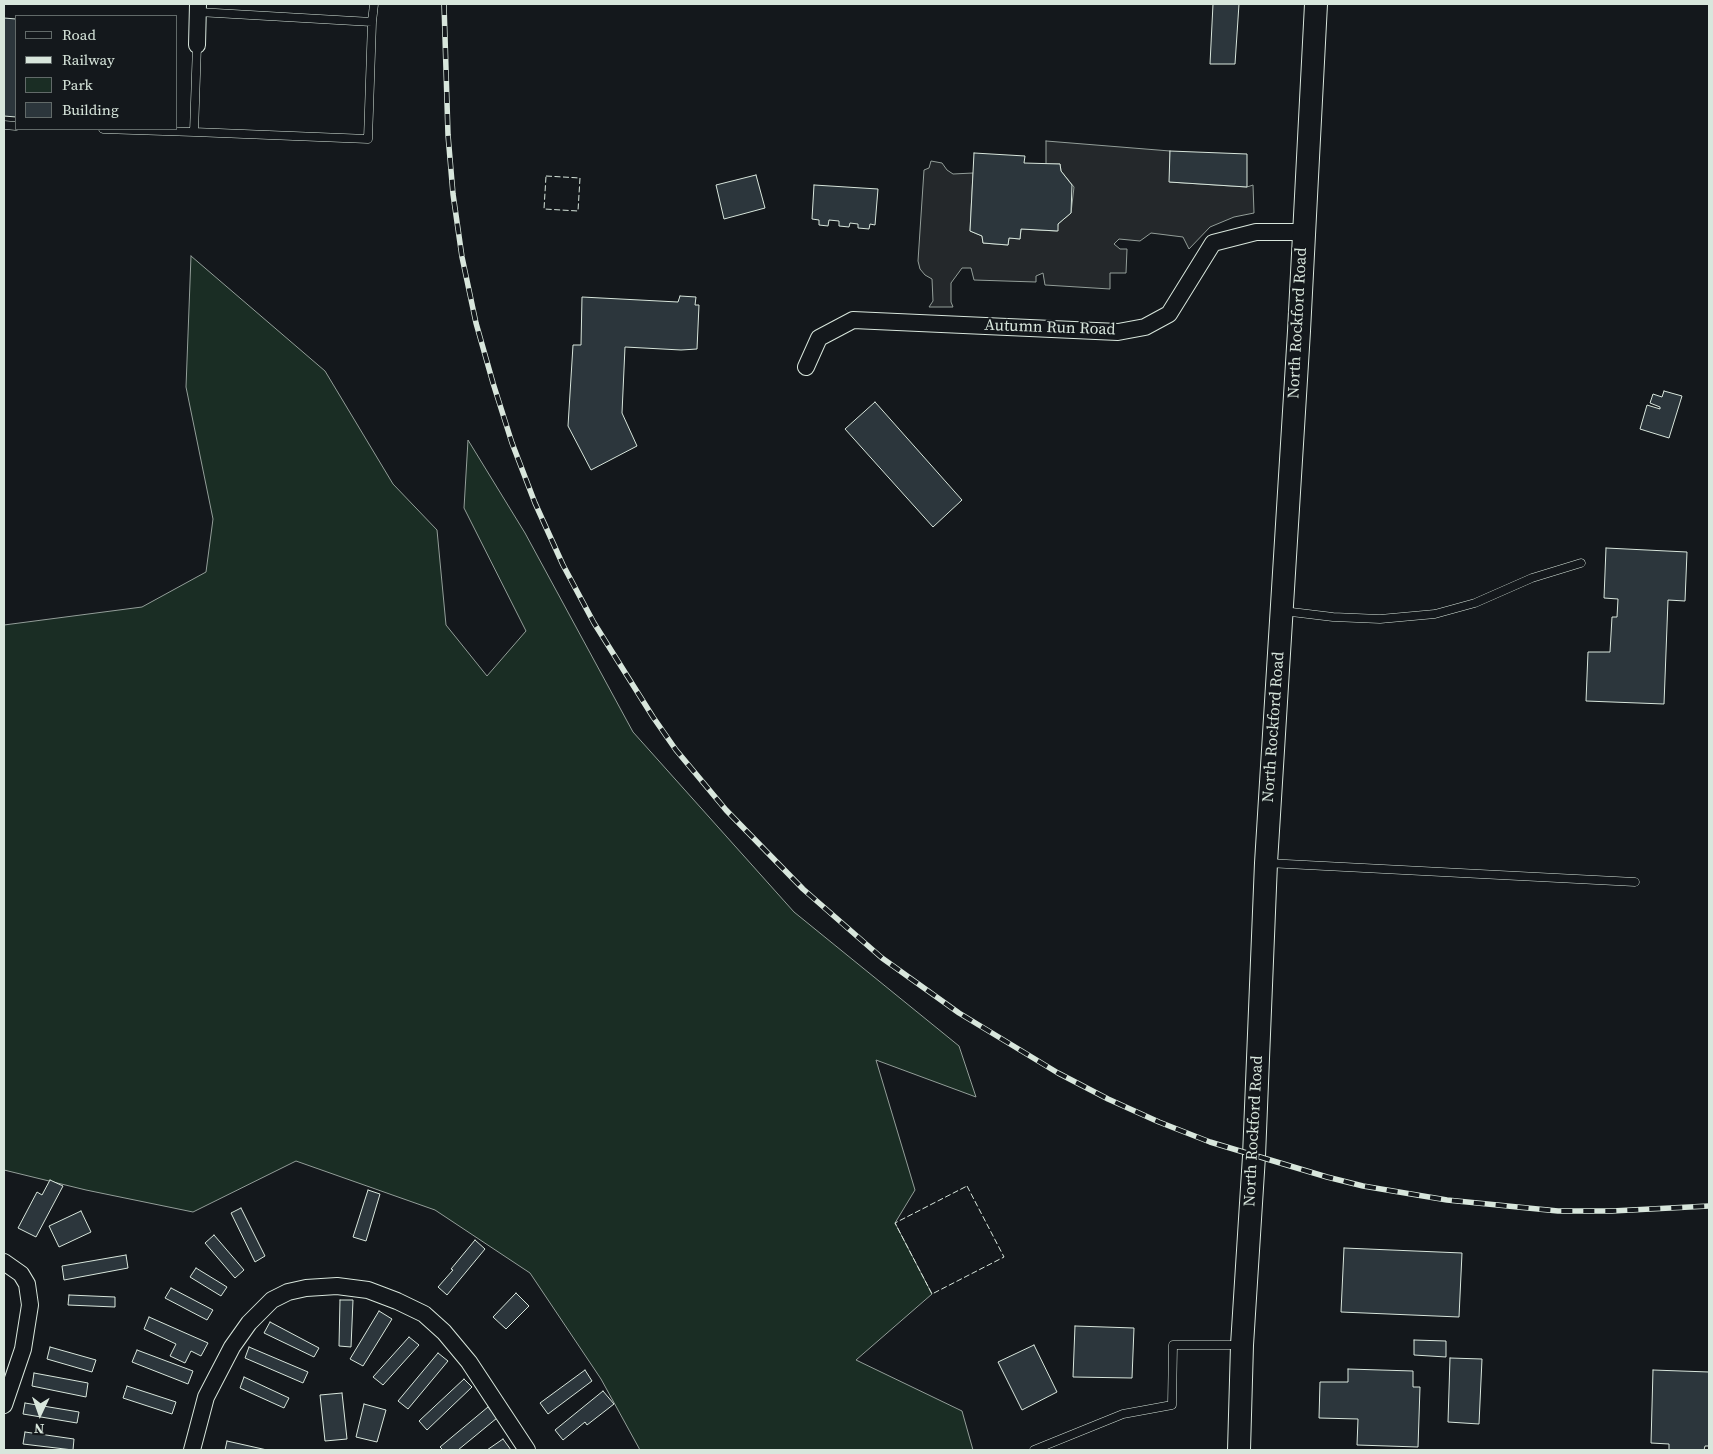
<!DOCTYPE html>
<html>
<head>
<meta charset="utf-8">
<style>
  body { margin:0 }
  #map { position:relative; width:1713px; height:1454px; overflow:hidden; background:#14181c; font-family:"Source Serif 4",serif }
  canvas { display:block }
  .frame { position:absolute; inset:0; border:5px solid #d8e6dc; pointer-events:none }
  .legend { position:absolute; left:15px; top:15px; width:162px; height:115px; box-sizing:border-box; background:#14181c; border:1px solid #626a69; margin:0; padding:6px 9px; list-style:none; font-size:15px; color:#d8e6dc }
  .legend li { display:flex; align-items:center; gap:10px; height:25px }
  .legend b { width:25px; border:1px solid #626a69 }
  .north { position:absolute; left:15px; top:1389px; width:50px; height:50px; -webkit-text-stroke:4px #14181c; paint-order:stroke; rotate:183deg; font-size:14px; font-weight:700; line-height:20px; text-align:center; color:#d8e6dc }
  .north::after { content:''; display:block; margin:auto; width:18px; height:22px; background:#d8e6dc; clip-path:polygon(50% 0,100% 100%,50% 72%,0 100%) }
</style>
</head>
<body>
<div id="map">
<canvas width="1713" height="1454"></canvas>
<div class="frame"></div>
<ul class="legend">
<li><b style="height:6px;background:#14181c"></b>Road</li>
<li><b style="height:6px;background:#d8e6dc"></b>Railway</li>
<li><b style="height:14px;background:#1a2d24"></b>Park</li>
<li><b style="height:14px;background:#2c363c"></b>Building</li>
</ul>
<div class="north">N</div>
</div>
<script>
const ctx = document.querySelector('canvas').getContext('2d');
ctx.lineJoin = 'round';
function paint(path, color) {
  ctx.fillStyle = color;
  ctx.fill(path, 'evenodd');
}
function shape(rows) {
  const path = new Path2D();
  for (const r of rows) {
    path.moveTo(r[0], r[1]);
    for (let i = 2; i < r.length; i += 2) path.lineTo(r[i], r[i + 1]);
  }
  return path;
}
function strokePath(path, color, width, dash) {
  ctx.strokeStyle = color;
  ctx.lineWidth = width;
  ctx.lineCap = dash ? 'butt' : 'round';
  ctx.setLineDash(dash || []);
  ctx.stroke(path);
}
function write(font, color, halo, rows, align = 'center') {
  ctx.font = font + ' "Source Serif 4",serif';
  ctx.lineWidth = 4;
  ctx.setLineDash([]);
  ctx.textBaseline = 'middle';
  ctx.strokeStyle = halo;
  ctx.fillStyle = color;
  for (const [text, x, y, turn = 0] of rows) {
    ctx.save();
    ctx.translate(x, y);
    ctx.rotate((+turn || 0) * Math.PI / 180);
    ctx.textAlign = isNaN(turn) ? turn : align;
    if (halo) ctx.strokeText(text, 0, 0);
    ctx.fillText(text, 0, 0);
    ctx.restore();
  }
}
const green = shape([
  [191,256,325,371,393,484,437,530,446,625,487,676,526,631,464,508,468,440,525,533,633,732,794,912,959,1046,976,1097,876,1060,915,1190,895,1223,932,1294,856,1360,962,1411,973,1450,640,1450,601,1379,530,1273,435,1210,296,1161,193,1212,86,1190,4,1170,4,625,142,607,206,572,213,519,186,387,191,256]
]);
paint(green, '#1a2d24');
strokePath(green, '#939e99', 1);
const parking = shape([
  [1046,141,1170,151,1170,182,1247,187,1253,185,1254,213,1234,217,1210,227,1189,249,1183,237,1151,233,1140,241,1119,239,1114,244,1120,249,1127,249,1126,273,1110,273,1110,289,1045,285,1043,273,1036,276,1036,282,974,280,971,268,962,268,951,283,951,302,953,307,929,307,933,301,932,279,925,275,920,269,918,261,924,170,929,168,931,161,942,163,947,170,953,174,973,173,970,231,982,236,983,243,1008,245,1009,238,1020,239,1021,229,1057,231,1058,224,1071,213,1074,187,1061,171,1060,164,1046,164,1046,141]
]);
paint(parking, '#24282b');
strokePath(parking, '#939e99', 1);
const building = shape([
  [1213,4,1239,4,1235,64,1210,64,1213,4],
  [4,18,16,19,16,117,4,116,4,18],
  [1170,151,1247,154,1247,187,1169,182,1170,151],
  [974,153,1025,156,1024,163,1060,164,1061,171,1072,185,1071,213,1058,224,1058,231,1021,229,1020,239,1009,238,1008,245,983,243,982,236,970,231,974,153],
  [756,175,765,208,724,219,716,185,756,175],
  [814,185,878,189,875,225,870,224,869,229,858,228,858,224,850,223,849,227,839,226,839,221,829,220,828,226,819,225,819,220,812,219,814,185],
  [680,296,696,297,695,305,699,305,697,349,681,350,625,347,622,413,637,446,591,470,568,426,573,345,581,345,582,297,678,302,680,296],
  [1664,391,1682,396,1669,438,1640,429,1647,405,1660,409,1660,407,1650,403,1653,394,1662,397,1664,391],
  [875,402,962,500,933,527,845,429,875,402],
  [1606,548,1687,552,1685,601,1668,600,1664,704,1586,701,1588,652,1610,652,1612,617,1617,617,1618,599,1604,598,1606,548],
  [50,1180,63,1186,36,1237,18,1228,37,1192,42,1195,50,1180],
  [368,1190,380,1194,366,1241,353,1237,368,1190],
  [241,1208,265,1256,255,1262,231,1213,241,1208],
  [81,1211,91,1232,59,1247,49,1226,81,1211],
  [214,1235,244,1270,235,1278,205,1243,214,1235],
  [475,1240,485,1249,447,1295,438,1287,453,1270,451,1269,475,1240],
  [1344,1248,1462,1253,1459,1317,1341,1312,1344,1248],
  [126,1255,128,1268,64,1280,62,1266,126,1255],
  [196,1268,227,1287,221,1296,190,1277,196,1268],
  [171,1288,213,1310,207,1320,165,1298,171,1288],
  [516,1293,529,1306,506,1329,493,1317,516,1293],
  [69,1295,115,1297,115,1307,68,1305,69,1295],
  [340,1300,353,1300,351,1347,339,1346,340,1300],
  [379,1311,392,1319,363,1366,350,1359,379,1311],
  [149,1317,208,1343,201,1356,191,1351,185,1363,170,1356,176,1344,144,1329,149,1317],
  [270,1322,319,1348,314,1357,264,1333,270,1322],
  [1075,1326,1134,1328,1132,1378,1073,1377,1075,1326],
  [409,1337,419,1345,383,1385,373,1377,409,1337],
  [1414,1340,1446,1341,1446,1357,1414,1355,1414,1340],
  [1034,1345,1057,1392,1022,1410,998,1362,1034,1345],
  [50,1347,96,1360,92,1372,47,1359,50,1347],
  [249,1347,308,1372,303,1383,245,1358,249,1347],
  [137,1350,193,1371,188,1384,132,1362,137,1350],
  [438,1353,448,1361,408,1409,398,1401,438,1353],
  [1450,1358,1482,1359,1479,1424,1448,1422,1450,1358],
  [1348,1369,1413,1371,1413,1387,1420,1387,1418,1447,1357,1445,1358,1419,1319,1418,1320,1382,1348,1382,1348,1369],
  [585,1370,592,1381,548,1414,540,1403,585,1370],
  [1653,1370,1709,1372,1709,1446,1705,1446,1704,1450,1669,1450,1669,1444,1651,1443,1653,1370],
  [34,1373,88,1383,86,1397,32,1386,34,1373],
  [244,1377,289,1398,284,1408,240,1388,244,1377],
  [464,1379,472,1387,427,1430,419,1421,464,1379],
  [127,1386,176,1402,172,1414,123,1398,127,1386],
  [603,1391,614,1404,587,1425,585,1422,563,1440,555,1430,603,1391],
  [342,1393,347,1439,325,1441,320,1395,342,1393],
  [25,1403,79,1412,77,1423,23,1414,25,1403],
  [364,1404,386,1410,377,1442,356,1437,364,1404],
  [488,1407,497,1418,458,1450,443,1450,440,1447,488,1407],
  [25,1432,74,1439,73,1450,23,1444,25,1432],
  [503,1439,511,1450,487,1450,503,1439],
  [227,1441,267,1450,225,1450,227,1441]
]);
paint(building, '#2c363c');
strokePath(building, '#d8e6dc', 1);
const lane = shape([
  [372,22,374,4],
  [4,125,16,126],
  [103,129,194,132,197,45],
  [194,132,368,139,372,22,198,12],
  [1283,611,1333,617,1380,619,1435,614,1475,603,1532,578,1581,563],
  [1267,863,1635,882],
  [1034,1450,1123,1414,1172,1405,1173,1345,1240,1345]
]);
const street = shape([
  [197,45,198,4],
  [806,367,819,338,853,320,1118,332,1145,327,1169,314,1213,243,1256,232,1303,232],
  [4,1262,21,1274,27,1284,30,1305,23,1349,4,1405],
  [192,1450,206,1397,232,1347,249,1323,272,1300,288,1292,306,1288,337,1286,368,1290,397,1301,424,1314,444,1332,469,1362,527,1450]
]);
const secondary = shape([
  [1239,1450,1242,1345,1254,1156,1266,863,1299,331,1316,4]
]);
strokePath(lane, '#d8e6dc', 9);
strokePath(street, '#d8e6dc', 18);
strokePath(secondary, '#d8e6dc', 24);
strokePath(lane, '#14181c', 8);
strokePath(street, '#14181c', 16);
strokePath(secondary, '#14181c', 22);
const rail = shape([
  [444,4,448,135,453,194,462,257,476,323,493,383,512,443,535,503,563,565,594,623,653,717,676,750,726,810,803,889,882,958,959,1013,1058,1073,1108,1099,1159,1122,1210,1142,1327,1177,1363,1186,1447,1200,1558,1211,1612,1211,1709,1206]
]);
strokePath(rail, '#d8e6dc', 5.5);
strokePath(rail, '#14181c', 4, [11]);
strokePath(shape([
  [546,176,580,178,578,211,544,209,546,176],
  [967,1186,1004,1257,932,1294,895,1223,967,1186]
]), '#d8e6dc', 1, [6, 2.5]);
write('16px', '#d8e6dc', '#14181c', [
  ["North Rockford Road",1298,323,-87],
  ["Autumn Run Road",1050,328,2],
  ["North Rockford Road",1274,727,-86],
  ["North Rockford Road",1254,1131,-87]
]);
</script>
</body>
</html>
